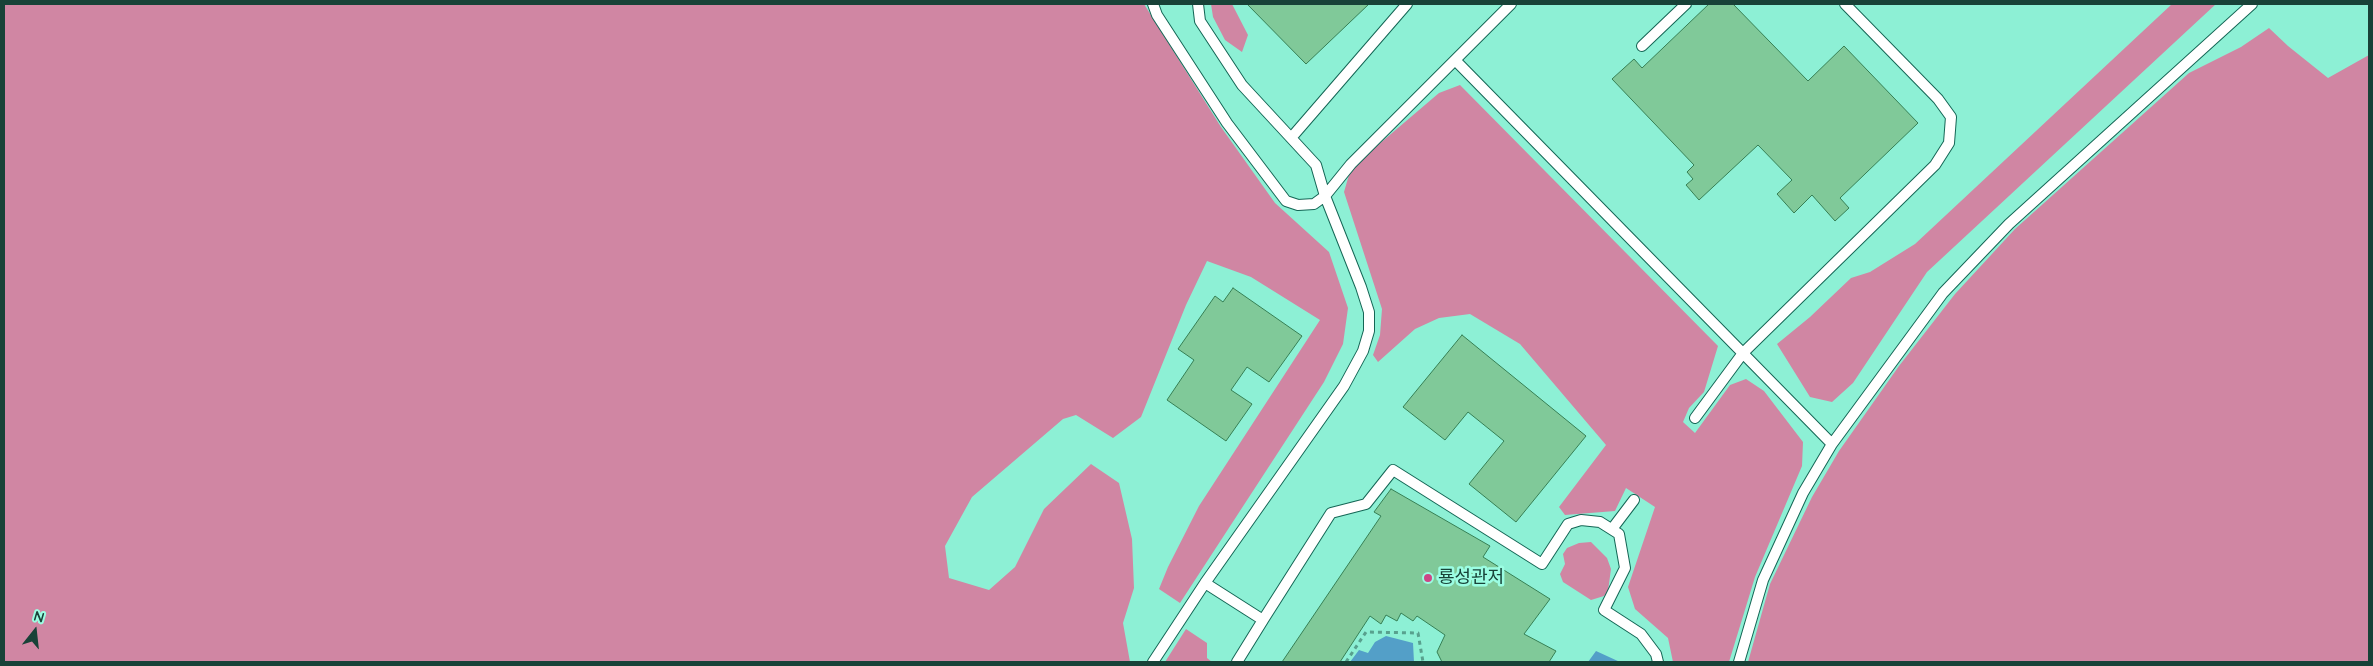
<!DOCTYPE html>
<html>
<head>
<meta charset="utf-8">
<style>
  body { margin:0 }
  #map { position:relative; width:2373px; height:666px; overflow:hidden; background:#8df0d5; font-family:Quicksand,sans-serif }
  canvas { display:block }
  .frame { position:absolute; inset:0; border:5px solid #184238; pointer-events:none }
  .north { position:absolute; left:10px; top:606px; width:50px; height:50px; -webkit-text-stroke:4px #9bfde2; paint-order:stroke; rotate:16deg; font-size:14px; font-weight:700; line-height:20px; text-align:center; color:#184238 }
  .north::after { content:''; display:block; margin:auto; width:18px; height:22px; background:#184238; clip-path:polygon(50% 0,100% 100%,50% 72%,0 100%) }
</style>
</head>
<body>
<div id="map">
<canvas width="2373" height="666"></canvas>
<div class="frame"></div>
<div class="north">N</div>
</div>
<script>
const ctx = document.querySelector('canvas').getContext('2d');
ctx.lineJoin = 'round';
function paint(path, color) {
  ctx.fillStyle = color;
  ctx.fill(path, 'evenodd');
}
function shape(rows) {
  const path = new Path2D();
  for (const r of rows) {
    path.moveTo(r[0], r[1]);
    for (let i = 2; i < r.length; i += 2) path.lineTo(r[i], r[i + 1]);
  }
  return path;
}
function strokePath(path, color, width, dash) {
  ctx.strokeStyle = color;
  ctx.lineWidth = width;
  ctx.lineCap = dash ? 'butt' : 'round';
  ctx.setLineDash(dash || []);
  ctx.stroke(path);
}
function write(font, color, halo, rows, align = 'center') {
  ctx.font = font + ' Quicksand,"Noto Sans KR",sans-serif';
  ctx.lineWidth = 5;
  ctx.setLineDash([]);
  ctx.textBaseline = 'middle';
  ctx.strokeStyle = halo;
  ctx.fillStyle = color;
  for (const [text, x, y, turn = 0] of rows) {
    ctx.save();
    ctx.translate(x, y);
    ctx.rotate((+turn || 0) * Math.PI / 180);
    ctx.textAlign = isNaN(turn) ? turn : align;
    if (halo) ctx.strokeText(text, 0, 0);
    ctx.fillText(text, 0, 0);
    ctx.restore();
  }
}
paint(shape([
  [4,4,1144,4,1221,127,1275,203,1329,252,1348,308,1343,344,1324,382,1180,603,1159,589,1168,567,1199,506,1320,320,1251,277,1207,261,1186,305,1141,417,1113,438,1076,415,1063,419,972,497,945,546,949,578,989,590,1015,567,1044,509,1091,464,1119,483,1132,539,1134,588,1123,623,1130,662,4,662],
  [1211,4,1232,4,1248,35,1242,52,1225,40,1213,17],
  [2172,4,2216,4,1927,272,1853,383,1832,402,1810,397,1777,344,1810,317,1851,278,1870,272,1915,244],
  [2269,28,2288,46,2328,78,2369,55,2369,662,1748,662,1770,584,1812,497,1839,451,1899,366,1955,294,2015,229,2189,73,2241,47],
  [1460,85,1718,346,1704,392,1689,408,1683,422,1695,433,1730,385,1746,379,1764,391,1803,442,1802,466,1755,577,1729,662,1673,662,1668,638,1635,609,1628,587,1655,507,1626,488,1615,511,1565,515,1559,507,1606,445,1520,344,1470,314,1439,318,1415,329,1378,362,1373,355,1380,335,1382,309,1344,192,1351,168,1439,93],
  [1591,542,1607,558,1611,569,1608,591,1604,596,1591,600,1563,582,1560,574,1565,564,1563,554,1567,548,1579,543],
  [1186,629,1207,643,1207,658,1212,662,1165,662]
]), '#d086a3');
paint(shape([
  [1386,636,1413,643,1414,662,1350,662,1359,650,1368,653,1375,642],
  [1596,651,1620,662,1588,662]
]), '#539fc8');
const building = shape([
  [1247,4,1369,4,1306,64,1247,4],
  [1709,4,1733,4,1808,81,1844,46,1918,123,1840,198,1849,208,1835,221,1812,195,1794,213,1777,194,1792,180,1758,145,1699,200,1686,185,1693,179,1687,172,1694,165,1612,79,1634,59,1642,68,1709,4],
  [1233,288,1302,336,1269,382,1247,367,1231,390,1252,404,1226,441,1167,400,1194,360,1178,349,1215,296,1223,302,1233,288],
  [1462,335,1586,436,1516,522,1469,484,1504,441,1468,412,1445,440,1403,407,1462,335],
  [1391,489,1490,546,1483,557,1550,599,1524,634,1556,651,1549,662,1442,662,1437,652,1445,635,1417,616,1413,621,1401,613,1397,621,1386,615,1381,624,1370,616,1340,662,1282,662,1381,516,1374,512,1391,489]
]);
paint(building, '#80c999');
strokePath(building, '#367f54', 1);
const lane = shape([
  [1153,4,1157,15,1227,123,1286,201,1298,205,1314,204,1325,196,1351,164,1511,4],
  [1642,46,1686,4],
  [1455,60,1832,444],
  [1291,138,1407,4],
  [1695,418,1743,353,1935,165,1949,143,1951,117,1938,99,1845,4],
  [1612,529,1634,500],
  [1205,583,1263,620,1331,513,1366,504,1393,470,1542,564,1568,524,1581,520,1600,522,1619,534,1625,568,1604,610,1641,634,1656,654,1658,662],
  [1153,662,1205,583,1344,386,1363,351,1369,331,1369,312,1361,287,1325,196,1316,165,1242,85,1200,21,1198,4],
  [1237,662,1263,620],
  [1739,662,1763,580,1803,493,1832,444,1943,293,2009,224,2252,4]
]);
strokePath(lane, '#146655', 12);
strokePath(shape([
  [1346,662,1366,632,1418,633,1423,662]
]), '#58a18e', 3, [4, 4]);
strokePath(lane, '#fff', 10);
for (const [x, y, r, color] of [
  [1428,578,5,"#cd4686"]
]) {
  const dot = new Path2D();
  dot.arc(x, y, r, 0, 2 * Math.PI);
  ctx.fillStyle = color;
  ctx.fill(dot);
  strokePath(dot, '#9bfde2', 2);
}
write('18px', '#184238', '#9bfde2', [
  ["룡성관저",1438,578]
], 'left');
</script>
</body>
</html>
